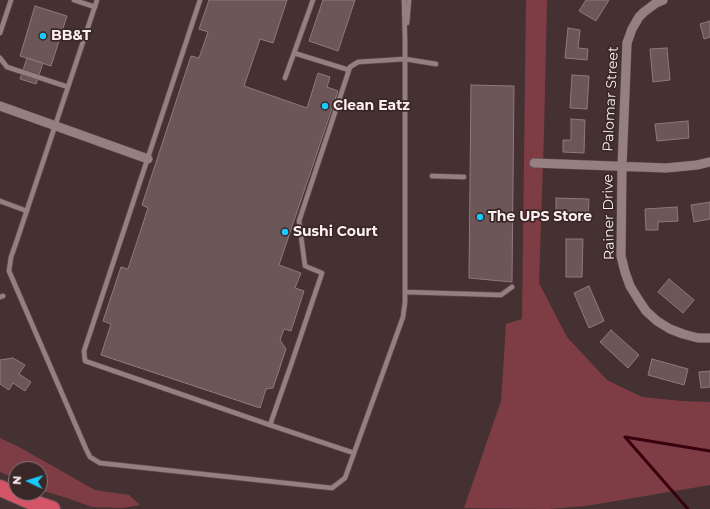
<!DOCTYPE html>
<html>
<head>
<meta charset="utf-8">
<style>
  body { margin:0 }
  #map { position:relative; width:710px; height:509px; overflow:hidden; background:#453132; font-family:Montserrat,sans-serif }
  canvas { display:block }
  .north { position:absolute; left:8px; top:461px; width:40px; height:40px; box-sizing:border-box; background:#3a2728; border:1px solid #887778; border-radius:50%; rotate:274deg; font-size:11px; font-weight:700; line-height:16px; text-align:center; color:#fdf0f1 }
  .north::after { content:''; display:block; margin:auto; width:14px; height:18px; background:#17cafb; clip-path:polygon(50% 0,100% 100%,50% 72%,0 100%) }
</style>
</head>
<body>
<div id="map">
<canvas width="710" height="509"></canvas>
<div class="north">N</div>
</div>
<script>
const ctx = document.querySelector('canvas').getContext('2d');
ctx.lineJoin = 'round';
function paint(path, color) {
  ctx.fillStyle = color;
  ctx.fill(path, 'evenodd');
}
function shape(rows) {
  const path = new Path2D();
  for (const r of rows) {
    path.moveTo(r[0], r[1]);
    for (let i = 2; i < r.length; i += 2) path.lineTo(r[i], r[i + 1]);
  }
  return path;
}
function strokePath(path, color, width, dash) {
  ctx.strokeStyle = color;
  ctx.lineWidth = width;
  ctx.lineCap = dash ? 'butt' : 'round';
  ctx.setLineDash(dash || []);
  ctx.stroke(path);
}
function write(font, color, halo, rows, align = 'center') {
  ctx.font = font + ' Montserrat,sans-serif';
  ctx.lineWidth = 3.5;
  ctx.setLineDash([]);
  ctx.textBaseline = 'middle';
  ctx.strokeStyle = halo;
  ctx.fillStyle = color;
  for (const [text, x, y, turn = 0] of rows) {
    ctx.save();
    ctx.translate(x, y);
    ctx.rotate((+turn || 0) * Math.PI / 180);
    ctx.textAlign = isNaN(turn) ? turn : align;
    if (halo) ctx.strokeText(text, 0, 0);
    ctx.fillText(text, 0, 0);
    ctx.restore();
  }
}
paint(shape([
  [526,0,547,0,544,133,539,283,567,337,607,380,642,397,682,401,710,402,710,485,586,506,549,509,464,508,501,401,506,324,522,319],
  [0,438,19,447,95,490,129,495,140,505,123,508,92,507,67,498,40,490,40,469,16,469,16,479,7,475,0,472]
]), '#7e3d44');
strokePath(shape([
  [688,509,625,437,710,451]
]), '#39000d', 3);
const building = shape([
  [209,0,287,0,273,43,260,39,244,86,307,108,318,73,330,77,327,87,338,91,279,265,301,273,295,288,304,291,291,331,284,329,280,340,286,349,273,388,266,389,260,408,101,355,111,324,103,321,121,267,128,269,148,208,142,205,191,56,199,58,208,32,199,29,209,0],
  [323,0,355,0,338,51,309,41,323,0],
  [586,0,609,0,596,21,579,11,586,0],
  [35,6,67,16,51,66,20,56,35,6],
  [710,21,710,37,704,39,700,24,710,21],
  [568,28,580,30,578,48,588,49,587,60,565,58,568,28],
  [667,48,670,80,653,82,650,49,667,48],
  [27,58,43,63,36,84,20,79,27,58],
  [572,75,589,76,587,109,570,108,572,75],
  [471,85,514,86,512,282,469,278,471,85],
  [571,119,585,120,584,153,563,152,563,140,571,140,571,119],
  [688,121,689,138,657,141,655,124,688,121],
  [556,198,589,199,588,221,576,220,577,213,556,212,556,198],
  [710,202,710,219,694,222,691,205,710,202],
  [677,207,678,221,658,222,658,230,646,230,645,209,677,207],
  [566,239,583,239,582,277,566,277,566,239],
  [669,279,694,300,683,313,658,292,669,279],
  [589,286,604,321,589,328,574,293,589,286],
  [611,330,639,355,628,368,600,342,611,330],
  [13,358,25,365,19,374,31,382,25,391,13,383,9,390,0,384,0,360,13,358],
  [652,359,688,369,684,385,648,375,652,359],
  [710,371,710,387,701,388,699,372,710,371]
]);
paint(building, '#6c5657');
strokePath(building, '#90797a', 1);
const service = shape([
  [74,0,95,7],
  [97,0,16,243,11,257,9,271,86,449,90,457,100,463,332,488,345,478,403,317,405,302,405,40,404,0],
  [200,0,84,351,85,361,270,425,292,362,322,273,305,266,299,221,350,67,358,62,405,59,436,64],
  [313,0,294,53,349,70],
  [407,23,409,0],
  [0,33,11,0],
  [0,58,7,67,68,87],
  [285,78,294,53],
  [432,176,464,177],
  [0,201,27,211],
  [405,292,501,295,512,287],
  [0,297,3,296],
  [270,425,354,453]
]);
const minor = shape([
  [663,0,656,3,644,12,639,17,632,29,627,43,622,166,621,256,625,272,630,286,638,299,646,311,657,321,670,329,683,334,698,338,710,338],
  [0,106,148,159],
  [534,163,666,168,697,165,710,162]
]);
const motorway = shape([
  [0,488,37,504,52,509]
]);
strokePath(service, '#5d4d4e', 6);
strokePath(minor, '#5d4d4e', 10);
strokePath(motorway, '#5d4d4e', 18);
strokePath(service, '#967f80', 4.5);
strokePath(minor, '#967f80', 9);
strokePath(motorway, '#d45568', 16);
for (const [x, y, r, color] of [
  [43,36,4,"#17cafb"],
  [325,106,4,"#17cafb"],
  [480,217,4,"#17cafb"],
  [285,232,4,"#17cafb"]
]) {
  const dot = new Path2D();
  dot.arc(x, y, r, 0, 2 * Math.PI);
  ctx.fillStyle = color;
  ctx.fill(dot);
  strokePath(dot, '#3a2728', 1.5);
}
write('bold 14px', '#fdf0f1', '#3a2728', [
  ["BB&T",51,36],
  ["Clean Eatz",333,106],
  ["The UPS Store",488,217],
  ["Sushi Court",293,232]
], 'left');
write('14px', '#fdf0f1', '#3a2728', [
  ["Palomar Street",611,99,-87],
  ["Rainer Drive",609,217,-91]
]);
</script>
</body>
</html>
